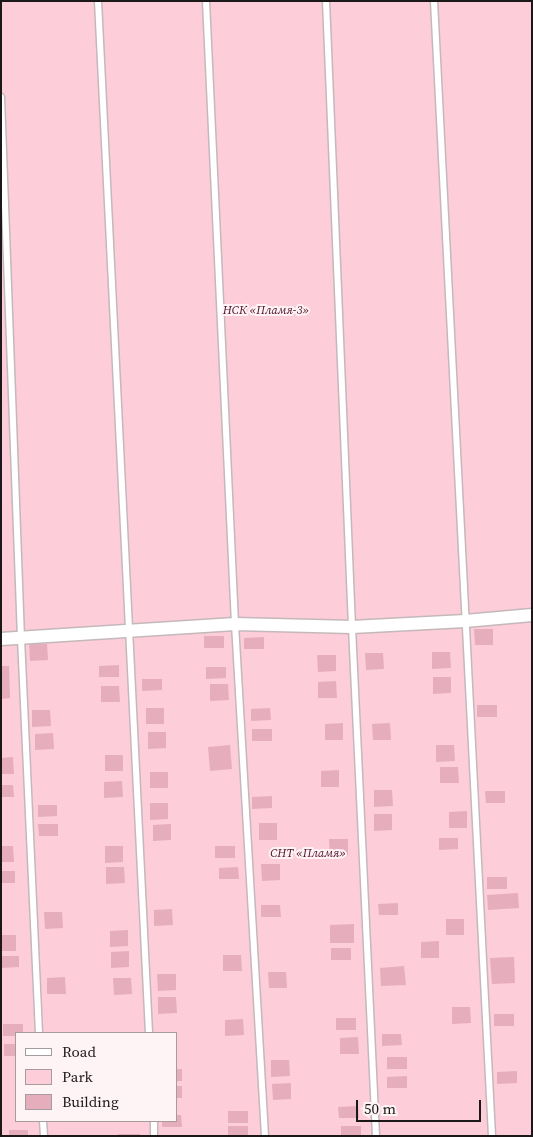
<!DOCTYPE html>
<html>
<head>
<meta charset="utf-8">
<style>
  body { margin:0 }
  #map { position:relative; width:533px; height:1137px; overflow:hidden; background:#f2e6e9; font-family:"Source Serif 4",serif }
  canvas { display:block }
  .frame { position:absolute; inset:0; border:2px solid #1c1819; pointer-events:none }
  .legend { position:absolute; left:15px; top:1032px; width:162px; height:90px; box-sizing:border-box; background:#fef4f6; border:1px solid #a49c9e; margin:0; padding:6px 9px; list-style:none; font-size:15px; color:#1c1819 }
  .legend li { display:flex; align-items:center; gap:10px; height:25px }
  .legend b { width:25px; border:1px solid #a49c9e }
  .scale { position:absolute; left:356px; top:1100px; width:125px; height:22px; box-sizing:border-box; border:2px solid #1c1819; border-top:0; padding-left:6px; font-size:15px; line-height:18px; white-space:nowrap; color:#1c1819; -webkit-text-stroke:4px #fef4f6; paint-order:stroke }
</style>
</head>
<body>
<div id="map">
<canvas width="533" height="1137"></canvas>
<div class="frame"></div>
<ul class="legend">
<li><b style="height:6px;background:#fff"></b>Road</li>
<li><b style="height:14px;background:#fdcdd9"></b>Park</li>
<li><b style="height:14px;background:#e6aebc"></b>Building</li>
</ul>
<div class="scale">50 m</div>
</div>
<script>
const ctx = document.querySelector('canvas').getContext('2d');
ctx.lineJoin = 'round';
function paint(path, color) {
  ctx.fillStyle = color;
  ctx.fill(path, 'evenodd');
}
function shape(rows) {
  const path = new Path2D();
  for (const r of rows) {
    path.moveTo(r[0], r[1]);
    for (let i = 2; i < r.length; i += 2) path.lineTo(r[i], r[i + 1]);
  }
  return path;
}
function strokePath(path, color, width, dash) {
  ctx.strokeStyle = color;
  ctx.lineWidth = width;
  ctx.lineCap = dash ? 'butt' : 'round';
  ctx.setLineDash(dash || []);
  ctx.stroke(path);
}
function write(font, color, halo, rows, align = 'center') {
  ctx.font = font + ' "Source Serif 4",serif';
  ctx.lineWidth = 4;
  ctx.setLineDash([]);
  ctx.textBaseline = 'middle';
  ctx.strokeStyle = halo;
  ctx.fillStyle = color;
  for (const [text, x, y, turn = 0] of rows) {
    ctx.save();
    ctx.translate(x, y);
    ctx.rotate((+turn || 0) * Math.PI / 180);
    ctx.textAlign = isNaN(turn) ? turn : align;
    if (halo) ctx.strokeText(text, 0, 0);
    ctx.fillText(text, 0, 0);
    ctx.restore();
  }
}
paint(shape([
  [1,1,532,1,532,1136,1,1136],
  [16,1033,176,1033,176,1121,16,1121]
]), '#fdcdd9');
paint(shape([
  [474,629,493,629,493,645,475,645],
  [204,636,224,636,224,648,204,648],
  [264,637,264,649,244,649,244,638],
  [29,644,47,644,48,660,30,661],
  [432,652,450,652,451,668,432,669],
  [365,653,383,653,384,669,366,670],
  [317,655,336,655,336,671,318,672],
  [119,665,119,677,99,677,99,666],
  [1,666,9,666,10,698,1,699],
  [206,667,226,667,226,678,206,679],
  [433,677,451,677,451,693,433,694],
  [142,679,162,679,162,690,142,691],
  [336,681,337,698,318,698,318,682],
  [210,684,228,684,229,700,210,701],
  [101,686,119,686,120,702,101,702],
  [477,705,497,705,497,717,477,717],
  [146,708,164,708,164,724,146,724],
  [270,708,271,720,251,721,251,709],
  [32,710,50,710,51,726,32,727],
  [343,723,343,740,325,740,325,724],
  [390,723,391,740,373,740,372,724],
  [252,729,272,729,272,741,252,741],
  [148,732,166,732,166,748,148,749],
  [53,733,54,749,35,750,35,734],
  [230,745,232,769,210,771,208,747],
  [436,745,454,745,455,761,436,762],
  [105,755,123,755,123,771,105,771],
  [13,757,14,774,1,774,1,758],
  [440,767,458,767,459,783,440,783],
  [339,770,339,787,321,787,321,771],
  [150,772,168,772,168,788,150,788],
  [122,781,123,797,104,798,104,782],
  [1,785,13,785,14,797,1,797],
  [374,790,392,790,393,806,374,807],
  [485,791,505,791,505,803,486,803],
  [272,796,272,808,252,809,252,797],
  [150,803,168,803,168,819,150,820],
  [38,805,57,805,57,816,38,817],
  [467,811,467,828,449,828,449,812],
  [374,814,392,814,392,830,374,831],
  [259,823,277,823,277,840,259,840],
  [38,824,58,824,58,836,39,836],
  [171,824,171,840,153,841,153,825],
  [439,838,458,838,458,849,439,850],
  [329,839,348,839,348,855,330,856],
  [1,846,13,846,14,862,1,862],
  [105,846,123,846,123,862,105,863],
  [215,846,235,846,235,858,215,858],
  [261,864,280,864,280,880,262,881],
  [106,867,124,867,125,883,106,884],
  [238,867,239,879,219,879,219,868],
  [1,871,15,871,15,883,1,883],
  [487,877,507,877,507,889,487,889],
  [518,893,519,908,488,910,487,895],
  [398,903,398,915,379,915,378,904],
  [261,905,280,905,281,917,261,917],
  [172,909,173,925,154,926,154,910],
  [44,912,62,912,63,928,45,929],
  [446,919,464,919,464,935,446,935],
  [354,924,354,943,330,943,330,925],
  [128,930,128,946,110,947,110,931],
  [1,935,16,935,16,951,1,951],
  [439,941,439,958,421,958,421,942],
  [331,948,351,948,351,960,331,960],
  [129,951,129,967,111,968,111,952],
  [223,955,241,955,242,971,223,971],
  [1,956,19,956,19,967,1,968],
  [514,957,515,983,492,984,490,958],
  [404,966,406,985,381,986,380,968],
  [268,972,286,972,287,988,269,988],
  [157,974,176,974,176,990,158,991],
  [65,977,66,994,47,994,47,978],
  [113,978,131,978,132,994,114,995],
  [158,997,176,997,177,1013,158,1014],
  [452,1007,470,1007,471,1023,452,1024],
  [494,1014,514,1014,514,1026,494,1026],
  [336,1018,356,1018,356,1030,336,1030],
  [243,1019,244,1035,225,1036,225,1020],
  [3,1024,23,1024,23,1033,16,1033,16,1036,3,1036],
  [382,1034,401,1034,402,1045,382,1046],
  [358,1037,359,1054,340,1054,340,1038],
  [4,1044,16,1044,16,1056,4,1056],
  [387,1057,407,1057,407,1069,387,1069],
  [271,1060,289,1060,290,1076,271,1077],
  [176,1069,182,1069,182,1081,176,1081],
  [517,1071,517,1083,497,1084,497,1072],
  [407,1076,407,1088,387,1088,387,1077],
  [291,1083,291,1099,273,1100,272,1084],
  [176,1086,182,1086,182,1098,176,1098],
  [358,1106,359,1118,339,1118,338,1107],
  [228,1111,248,1111,248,1123,228,1123],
  [176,1115,181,1115,182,1127,162,1127,162,1121,176,1121],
  [228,1126,248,1126,248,1136,228,1136],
  [341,1126,361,1126,361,1136,341,1136],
  [9,1130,28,1130,28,1136,9,1136],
  [118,1134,140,1134,140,1136,118,1136]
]), '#e6aebc');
const service = shape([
  [98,1,149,1033],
  [206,1,235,624,265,1136],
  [326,1,352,627,376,1136],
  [434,1,492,1136],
  [1,97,21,638,39,1033],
  [43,1121,44,1136],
  [154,1121,154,1136]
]);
const minor = shape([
  [1,639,235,624,352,627,465,621,532,615]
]);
strokePath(service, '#c4b8bb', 9);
strokePath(minor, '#c4b8bb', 15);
strokePath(service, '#fff', 6);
strokePath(minor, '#fff', 12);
write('italic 12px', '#510f29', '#fef4f6', [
  ["НСК «Пламя-3»",266,311],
  ["СНТ «Пламя»",308,854]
]);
</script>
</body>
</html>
